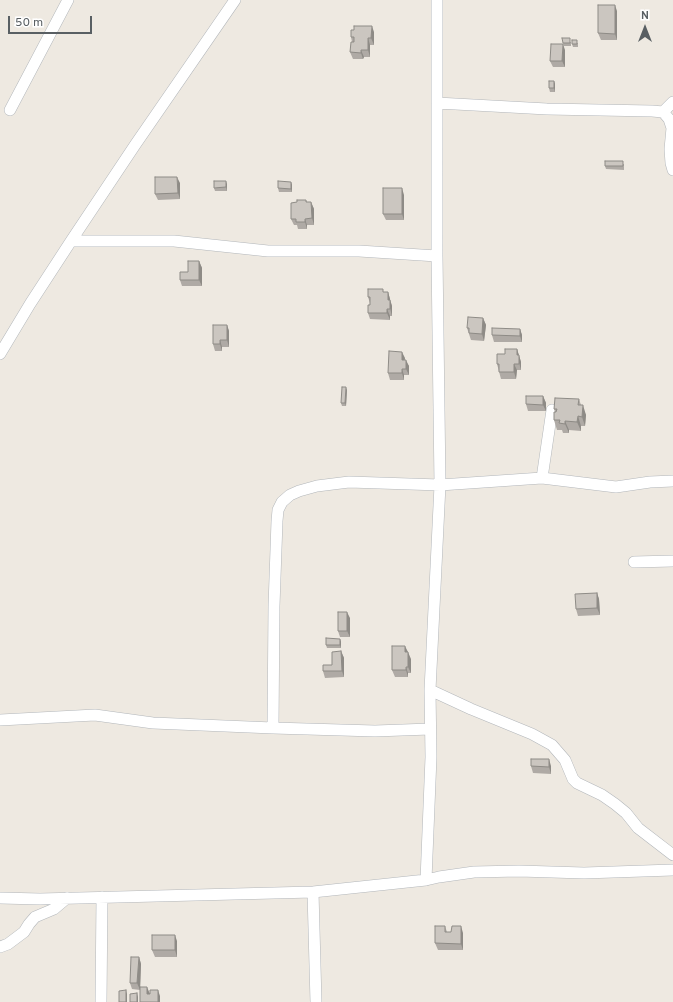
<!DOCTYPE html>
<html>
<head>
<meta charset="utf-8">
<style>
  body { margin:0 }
  #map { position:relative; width:673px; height:1002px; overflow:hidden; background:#eee9e1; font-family:Overpass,sans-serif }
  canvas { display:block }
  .north { position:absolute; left:625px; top:8px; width:40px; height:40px; -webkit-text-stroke:3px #fff; paint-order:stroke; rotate:0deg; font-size:11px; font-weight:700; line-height:16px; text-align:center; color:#595f63 }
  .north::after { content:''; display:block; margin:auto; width:14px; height:18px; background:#595f63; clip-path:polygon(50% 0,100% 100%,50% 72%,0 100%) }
  .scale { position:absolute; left:8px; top:16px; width:84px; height:18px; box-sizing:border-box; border:2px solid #595f63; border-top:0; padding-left:5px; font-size:12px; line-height:14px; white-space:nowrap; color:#595f63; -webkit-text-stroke:3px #fff; paint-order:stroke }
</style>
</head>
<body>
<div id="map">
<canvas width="673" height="1002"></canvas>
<div class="north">N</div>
<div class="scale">50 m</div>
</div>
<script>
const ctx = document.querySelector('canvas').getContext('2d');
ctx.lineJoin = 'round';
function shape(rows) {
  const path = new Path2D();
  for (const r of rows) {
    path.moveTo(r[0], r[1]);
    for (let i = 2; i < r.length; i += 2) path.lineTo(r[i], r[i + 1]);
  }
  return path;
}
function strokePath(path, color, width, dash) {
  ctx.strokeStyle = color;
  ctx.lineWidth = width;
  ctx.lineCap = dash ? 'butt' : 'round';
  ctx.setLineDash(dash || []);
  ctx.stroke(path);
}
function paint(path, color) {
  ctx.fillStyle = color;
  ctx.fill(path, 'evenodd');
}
const minor = shape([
  [437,103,547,109,652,111,663,112,669,119,672,128,670,149,671,163,673,170],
  [10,110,68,0],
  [663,112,673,102],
  [71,241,174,241,268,251,359,251,437,256],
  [0,354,30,304,71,241,135,145,235,0],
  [542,478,552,410],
  [634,562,673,561],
  [430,690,471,709,532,734,552,745,565,760,573,779,577,783,602,795,615,804,626,813,638,828,673,855],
  [0,720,95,715,153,723,273,728,375,731,430,729],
  [273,728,274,606,277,521,278,510,282,502,290,495,299,491,317,486,349,482,440,485,542,478,616,487,650,482,673,481],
  [426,880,431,757,430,690,440,485,437,256,437,0],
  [313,892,316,1002],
  [0,898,40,899,313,892,426,880,439,877,474,872,519,871,584,873,673,870],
  [0,947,8,944,24,932,29,924,35,917,54,909,67,898],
  [101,1002,102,897]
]);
strokePath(minor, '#b2b6ba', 12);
strokePath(minor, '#fff', 11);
paint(shape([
  [617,11,617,40,601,40,598,33],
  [374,32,374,45,370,45,370,57,364,57,363,59,353,59,350,52,352,42,351,37],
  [571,42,571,46,564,46,563,43],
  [578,43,578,47,573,47,572,44],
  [565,50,565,67,553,67,550,61],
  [554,81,555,84,555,92,550,92,549,88],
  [624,164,624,170,606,169,605,166],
  [291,182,292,185,292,192,279,192,278,188],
  [180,183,180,199,158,200,155,194],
  [227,184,227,191,215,191,214,188],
  [404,195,404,220,386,220,383,214],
  [306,200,307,202,311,202,314,209,314,225,307,225,307,229,298,229,297,225,294,225,291,219,297,202],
  [199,261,202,268,202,286,182,286,180,280],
  [384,292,388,292,392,306,392,316,390,316,390,320,370,319,368,313,370,303,368,297],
  [483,318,486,325,484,341,471,340,467,328],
  [227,325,229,331,229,347,222,347,222,351,215,351,213,344],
  [520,329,522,335,522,342,494,342,492,335],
  [517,349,521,362,521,370,517,370,516,379,501,379,497,364,505,354],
  [405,358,404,360,409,366,409,375,404,375,404,380,390,380,388,373],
  [347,390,346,406,342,406,341,403],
  [543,396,546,403,546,411,528,411,526,404],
  [579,399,581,405,586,415,585,426,581,426,581,431,569,430,569,433,563,433,562,430,557,430,554,420,555,412,554,409],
  [597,593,599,599,600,615,578,616,576,609],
  [350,618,350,637,340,637,338,631],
  [340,639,341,642,341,648,327,648,326,645],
  [341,651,344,658,344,677,325,678,323,671,332,665],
  [411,659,411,673,408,673,408,677,395,677,392,670],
  [531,766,551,766,551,774,533,773],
  [445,926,447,932,463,933,463,950,438,950,435,943],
  [177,941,177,957,155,957,152,950],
  [139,957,141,964,140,990,132,989,130,983]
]), '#afaaa5');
paint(shape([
  [615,5,617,11,617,40,615,34],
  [372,26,374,32,374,45,371,38],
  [368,38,370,45,370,57,368,50],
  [563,44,565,50,565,67,562,61],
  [361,50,364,57,363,59,361,53],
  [554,81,555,84,555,92,554,88],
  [177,177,180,183,180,199,178,193],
  [226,181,227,184,227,191,226,187],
  [291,182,292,185,292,192,291,189],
  [402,188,404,195,404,220,402,214],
  [311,202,314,209,314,225,312,218],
  [305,219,307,225,307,229,305,222],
  [199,261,202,268,202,286,199,280],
  [388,292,390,299,390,303,390,300,392,306,392,316,388,300],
  [387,309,390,316,390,320,387,313],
  [483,318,486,325,484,341,482,334],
  [227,325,229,331,229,347,227,340],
  [520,329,522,335,522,342,520,336],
  [220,340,222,347,222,351,220,344],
  [517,349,521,362,521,370,517,355],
  [402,352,405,358,404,366,402,360],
  [406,360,409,366,409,375,406,369],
  [514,364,517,370,516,379,514,372],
  [402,369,404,375,404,380,402,373],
  [346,387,347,390,346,406,345,403],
  [543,396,546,403,546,411,543,405],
  [583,405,586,415,585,426,582,417],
  [578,416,581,426,581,431,577,422],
  [565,421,569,430,569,433,565,424],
  [597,593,599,599,600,615,597,608],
  [347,612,350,618,350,637,347,631],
  [340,639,341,642,341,648,340,645],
  [405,646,408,652,405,652],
  [341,651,344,658,344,677,342,671],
  [408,652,411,659,411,673,408,667],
  [406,667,408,673,408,677,406,670],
  [549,759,551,766,551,774,549,767],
  [461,926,463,933,463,950,461,944],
  [175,935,177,941,177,957,175,950],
  [139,957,141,964,140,990,137,983],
  [147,987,150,994,150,1001,147,994],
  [126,990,127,994,127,1002,126,1002],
  [158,990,160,996,160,1002,158,1002],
  [137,993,138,997,138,1002,137,1002]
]), '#8e8b86');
const building = shape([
  [598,5,615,5,615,34,598,33,598,5],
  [354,26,372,26,371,38,368,38,368,50,361,50,361,53,350,52,351,42,354,42,354,37,351,37,351,30,354,30,354,26],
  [562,38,570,38,570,43,563,43,562,38],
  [572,40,577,40,577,44,572,44,572,40],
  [551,44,563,44,562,61,550,61,551,44],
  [549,81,554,81,554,88,549,88,549,81],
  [605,161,623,161,623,166,605,166,605,161],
  [155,177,177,177,178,193,155,194,155,177],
  [214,181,226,181,226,187,214,188,214,181],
  [278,181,291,182,291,189,278,188,278,181],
  [383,188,402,188,402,214,383,214,383,188],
  [297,200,306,200,306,202,311,202,312,218,305,219,305,222,296,222,296,219,291,219,291,203,297,202,297,200],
  [188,261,199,261,199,280,180,280,180,272,188,272,188,261],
  [368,289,383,289,383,292,388,292,388,300,390,300,390,309,387,309,387,313,368,313,368,305,370,305,370,297,368,297,368,289],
  [468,317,483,318,482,334,469,333,469,328,467,328,468,317],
  [213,325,227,325,227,340,220,340,220,344,213,344,213,325],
  [492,328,520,329,520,336,492,335,492,328],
  [505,349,517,349,517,355,519,355,519,364,514,364,514,372,499,372,499,364,497,364,497,354,505,354,505,349],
  [389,351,402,352,402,360,406,360,406,369,402,369,402,373,388,373,389,351],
  [342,387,346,387,345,403,341,403,342,387],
  [526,396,543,396,543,405,526,404,526,396],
  [555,398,579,399,578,405,583,405,582,417,578,416,577,422,565,421,565,424,559,423,560,420,554,420,554,412,556,412,557,409,554,409,555,398],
  [597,593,597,608,576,609,575,594,597,593],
  [338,612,347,612,347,631,338,631,338,612],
  [326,638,340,639,340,645,326,645,326,638],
  [392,646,405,646,405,652,408,652,408,667,406,667,406,670,392,670,392,646],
  [341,651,342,671,323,671,323,665,332,665,332,652,341,651],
  [531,759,549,759,549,767,531,766,531,759],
  [435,926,445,926,445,932,451,932,452,926,461,926,461,944,435,943,435,926],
  [152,935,175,935,175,950,152,950,152,935],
  [131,957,139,957,137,983,130,983,131,957],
  [140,987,147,987,147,994,150,994,150,990,158,990,158,1002,140,1002,140,987],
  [126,990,126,1002,119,1002,119,991,126,990],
  [137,993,137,1002,130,1002,130,994,137,993]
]);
paint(building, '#cbc6c0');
strokePath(building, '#8e8b86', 1);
</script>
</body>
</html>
